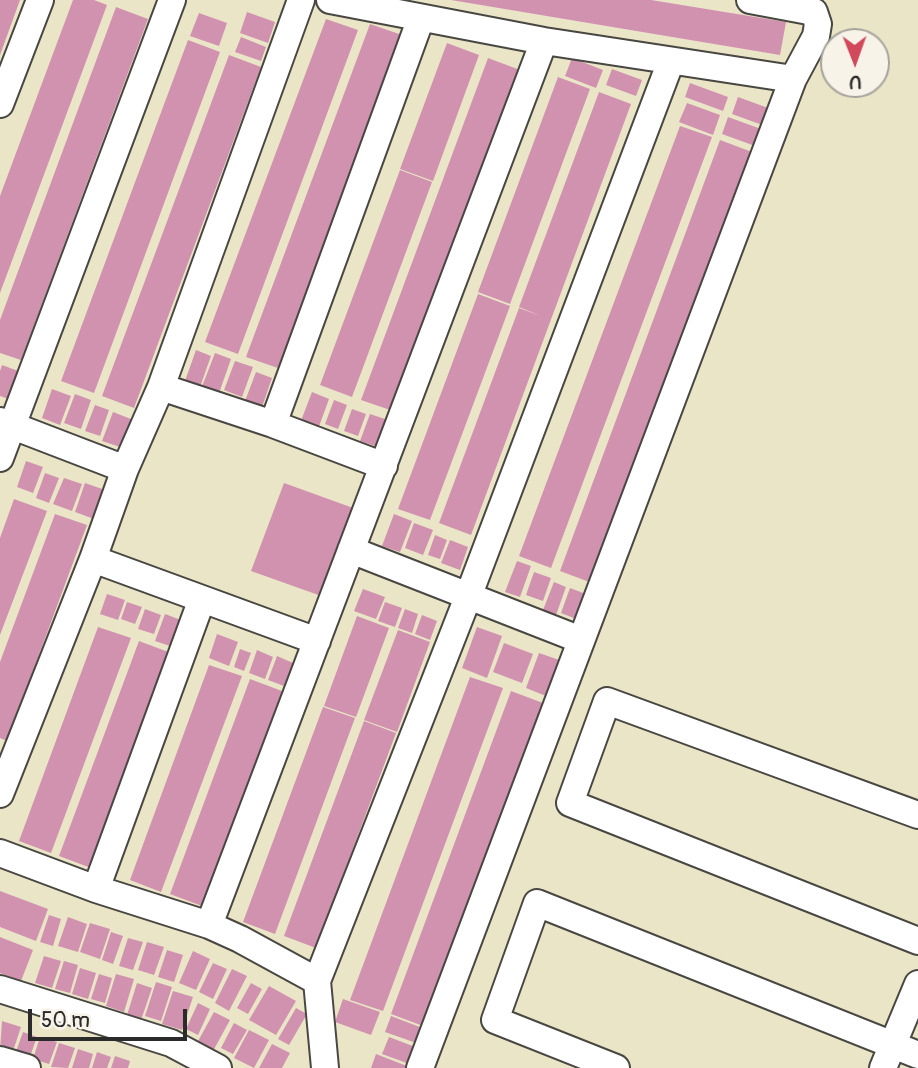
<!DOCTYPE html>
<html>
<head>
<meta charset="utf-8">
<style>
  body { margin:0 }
  #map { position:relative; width:918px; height:1068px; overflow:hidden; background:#ebe5c7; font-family:Pangolin,sans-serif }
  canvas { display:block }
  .north { position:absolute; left:820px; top:28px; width:70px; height:70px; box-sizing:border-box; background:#f7f3e8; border:2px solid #a5a39c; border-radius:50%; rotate:179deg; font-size:19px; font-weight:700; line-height:28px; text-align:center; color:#2b2b2b }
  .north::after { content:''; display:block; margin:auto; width:24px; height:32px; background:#d1495b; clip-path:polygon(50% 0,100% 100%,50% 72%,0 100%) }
  .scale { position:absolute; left:28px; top:1009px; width:159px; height:32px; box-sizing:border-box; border:4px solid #2b2b2b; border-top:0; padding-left:9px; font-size:21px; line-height:24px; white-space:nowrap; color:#2b2b2b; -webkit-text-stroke:5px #f7f3e8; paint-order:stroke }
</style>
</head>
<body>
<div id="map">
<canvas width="918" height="1068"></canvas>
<div class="north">U</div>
<div class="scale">50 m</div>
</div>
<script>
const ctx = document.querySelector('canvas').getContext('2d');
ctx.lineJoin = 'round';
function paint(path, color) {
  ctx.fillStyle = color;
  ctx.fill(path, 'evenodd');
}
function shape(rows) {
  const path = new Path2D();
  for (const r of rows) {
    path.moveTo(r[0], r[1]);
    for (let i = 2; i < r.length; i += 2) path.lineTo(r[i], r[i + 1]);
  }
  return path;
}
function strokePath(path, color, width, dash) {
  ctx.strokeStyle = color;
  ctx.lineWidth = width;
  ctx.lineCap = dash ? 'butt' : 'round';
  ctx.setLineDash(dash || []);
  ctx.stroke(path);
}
paint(shape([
  [0,0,20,0,0,55],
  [73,0,94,0,107,5,0,293,0,196],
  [451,0,651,0,786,22,780,55],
  [116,7,148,19,21,360,0,353,0,320],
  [247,12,275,22,268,43,240,33],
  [199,13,227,23,219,46,190,36],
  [326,19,358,30,238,354,205,342],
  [370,24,402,35,278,368,246,357],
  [241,37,266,47,261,61,235,52],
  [188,40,220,52,94,393,61,381],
  [447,43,479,55,433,181,400,169],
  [229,55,261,67,134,408,102,396],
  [488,58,520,70,393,411,361,400],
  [572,58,603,70,596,88,565,76],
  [612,69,642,80,636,96,606,85],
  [558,77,590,89,510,304,478,292],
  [690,83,728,97,723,111,685,97],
  [599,92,631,104,471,535,439,523,519,308,541,316,519,307],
  [738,97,771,109,765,126,732,114],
  [687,103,720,115,713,135,679,122],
  [728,117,761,129,755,146,722,134],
  [680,126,712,137,551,568,519,556],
  [720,140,752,152,592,583,560,571],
  [400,170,432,182,352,397,320,385],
  [478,294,510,306,430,520,398,509],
  [196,350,211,356,200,387,185,381],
  [215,353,231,359,218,396,201,389],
  [235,361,253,367,242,397,224,390],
  [2,365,21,372,11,400,0,396,0,371],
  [256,372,272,378,262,407,245,401],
  [52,389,71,396,60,425,42,418],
  [312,392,329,399,317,432,299,426],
  [75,394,91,400,81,429,64,423],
  [334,400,347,405,338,429,325,424],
  [95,405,109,410,100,436,85,431],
  [352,409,366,414,358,436,344,431],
  [113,412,136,421,126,449,102,441],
  [370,414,388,420,378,447,360,441],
  [26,461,43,467,33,493,17,487],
  [45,473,59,478,49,503,36,498],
  [64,478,82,484,72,511,53,504],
  [85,483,105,490,94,519,75,512],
  [284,483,356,509,324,597,251,571],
  [14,499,47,511,0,635,0,538],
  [55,514,87,525,7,741,0,738,0,662],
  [394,514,412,521,400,552,382,546],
  [414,523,433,530,423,555,405,548],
  [435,535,447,540,440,559,428,555],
  [450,540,468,547,460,570,441,563],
  [517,561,531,566,520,597,505,592],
  [534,572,551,578,543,601,526,595],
  [554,582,566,587,556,615,543,610],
  [570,588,591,596,581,621,561,613],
  [363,589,385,597,376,619,354,611],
  [107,594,125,600,118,620,100,614],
  [127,602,142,607,135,624,121,619],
  [385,602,402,608,395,627,378,621],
  [145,609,161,615,154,634,138,629],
  [405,609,418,614,412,633,398,628],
  [165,614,186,622,176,648,155,641],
  [422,615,437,621,430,640,415,634],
  [357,616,389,628,356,717,324,706],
  [98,627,131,638,51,853,19,841],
  [477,627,502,636,487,678,462,668],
  [398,630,430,642,397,732,364,720],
  [217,634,238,642,229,666,209,658],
  [139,641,171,653,91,868,59,856],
  [504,643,533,654,522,683,493,672],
  [240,649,251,653,244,671,234,667],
  [257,650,273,657,265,679,249,673],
  [539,653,565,662,551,698,526,688],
  [277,656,293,663,284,686,268,680],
  [209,665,242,676,161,892,130,880],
  [470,677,503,688,383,1011,350,1000],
  [250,679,282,691,202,906,170,894],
  [511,691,543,703,423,1026,391,1014],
  [323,707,355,718,275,934,243,922],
  [364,721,396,733,316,948,284,936],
  [0,891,48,909,36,941,0,927],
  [49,915,61,919,53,946,40,942],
  [68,917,87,924,78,952,58,946],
  [90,923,110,929,100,959,80,952],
  [111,932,123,936,113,964,102,960],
  [0,937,33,950,21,981,0,973],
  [128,938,143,942,133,970,119,966],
  [147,942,164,947,154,975,138,970],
  [167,950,183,955,174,982,158,977],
  [193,951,210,959,196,990,179,983],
  [44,956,61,961,52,988,35,983],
  [64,961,78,965,70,993,55,989],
  [213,963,227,969,213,999,199,992],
  [80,968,96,973,88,999,72,994],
  [232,969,247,976,229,1011,215,1003],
  [99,974,112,978,105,1003,91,999],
  [116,974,134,979,124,1012,106,1006],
  [156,982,172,987,161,1021,145,1016],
  [137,983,152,988,141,1020,127,1015],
  [251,983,262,989,248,1014,237,1008],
  [269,986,296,1001,276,1035,249,1020],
  [173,991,193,997,182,1030,162,1024],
  [343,999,380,1012,371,1035,335,1022],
  [198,1003,210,1009,198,1035,186,1029],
  [296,1008,307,1014,289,1045,278,1039],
  [214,1012,230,1020,213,1051,197,1043],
  [391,1016,425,1029,419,1044,385,1032],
  [2,1021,21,1027,12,1054,0,1050],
  [234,1023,247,1030,233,1054,221,1048],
  [249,1030,269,1040,254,1068,234,1058],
  [23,1032,37,1037,27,1065,13,1060],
  [40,1037,57,1042,49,1064,33,1059],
  [389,1037,418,1048,412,1065,382,1054],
  [59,1043,75,1048,68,1068,51,1067],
  [272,1044,290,1053,282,1068,259,1068],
  [78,1049,93,1054,89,1068,72,1068],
  [97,1052,111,1057,107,1068,92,1068],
  [376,1054,412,1068,371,1068],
  [115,1056,130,1061,128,1068,111,1068]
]), '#d092af');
const minor = shape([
  [330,0,544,41,793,79],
  [0,104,40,0],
  [161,387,273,424,384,466],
  [0,421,125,469],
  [273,424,421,18],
  [0,458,172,0],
  [351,550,581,640],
  [93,559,317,641],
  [0,794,93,559,125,469,161,387,301,0],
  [918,815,607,701,570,803,918,941],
  [0,853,96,889,209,925,240,939,317,981],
  [96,889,202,599],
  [209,925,544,41],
  [0,989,171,1043,218,1068],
  [0,1060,27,1068],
  [325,1068,317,981,468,597,671,61],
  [420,1068,793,79,816,36,818,24,814,12,750,0],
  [616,1068,495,1020,537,903,918,1055],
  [883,1068,918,984]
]);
strokePath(minor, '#484742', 30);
strokePath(minor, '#fff', 26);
</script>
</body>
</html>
